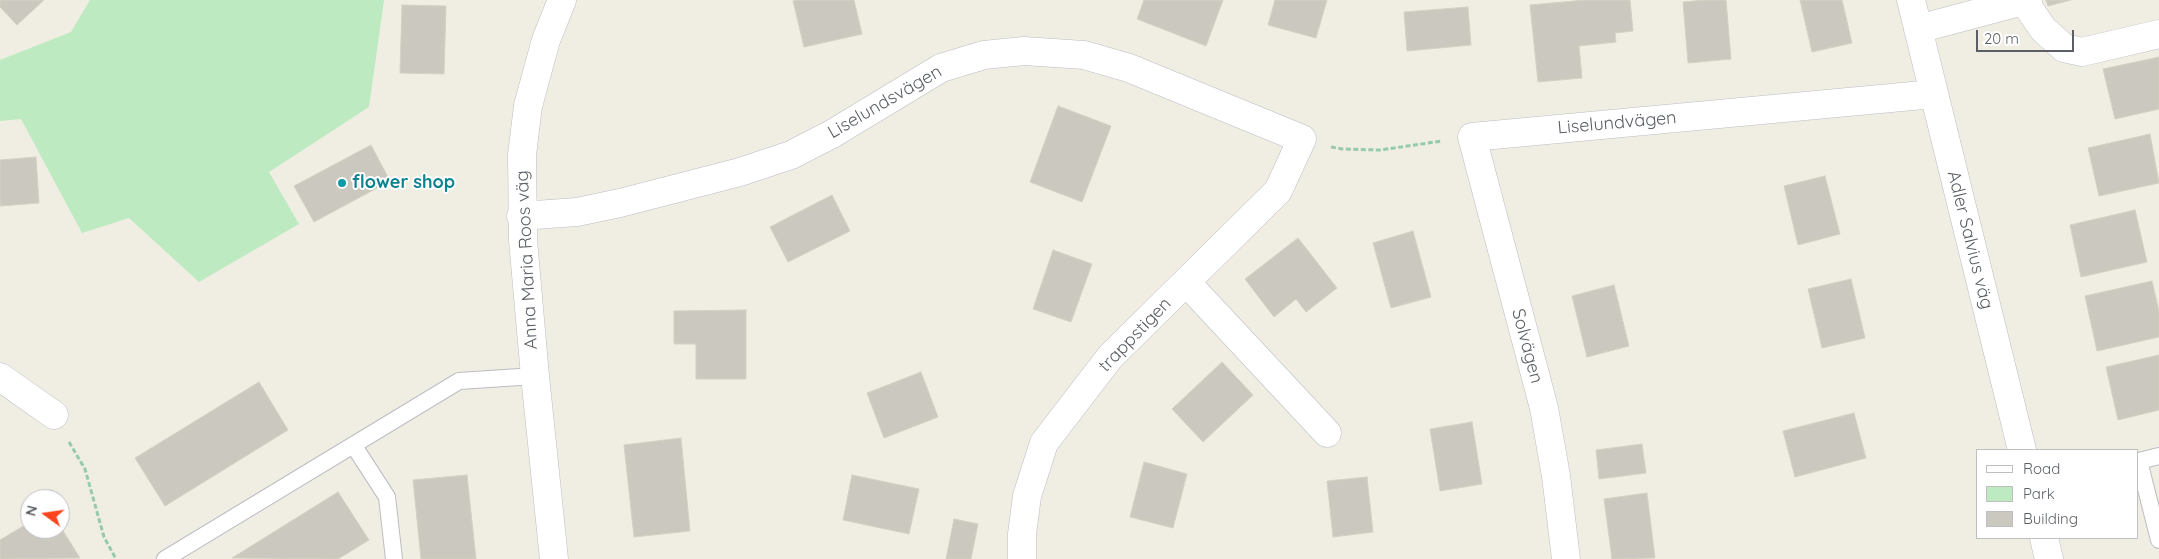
<!DOCTYPE html>
<html>
<head>
<meta charset="utf-8">
<style>
  body { margin:0 }
  #map { position:relative; width:2159px; height:559px; overflow:hidden; background:#f0eee3; font-family:Quicksand,sans-serif }
  canvas { display:block }
  .legend { position:absolute; left:1976px; top:449px; width:162px; height:90px; box-sizing:border-box; background:#fff; border:1px solid #bdbfc1; margin:0; padding:6px 9px; list-style:none; font-size:15px; color:#5b5f65 }
  .legend li { display:flex; align-items:center; gap:10px; height:25px }
  .legend b { width:25px; border:1px solid #bdbfc1 }
  .north { position:absolute; left:20px; top:489px; width:50px; height:50px; box-sizing:border-box; background:#fff; border:1px solid #bdbfc1; border-radius:50%; rotate:284deg; font-size:14px; font-weight:700; line-height:20px; text-align:center; color:#5b5f65 }
  .north::after { content:''; display:block; margin:auto; width:18px; height:22px; background:#fc441d; clip-path:polygon(50% 0,100% 100%,50% 72%,0 100%) }
  .scale { position:absolute; left:1976px; top:30px; width:98px; height:22px; box-sizing:border-box; border:2px solid #5b5f65; border-top:0; padding-left:6px; font-size:15px; line-height:18px; white-space:nowrap; color:#5b5f65; -webkit-text-stroke:4px #fff; paint-order:stroke }
</style>
</head>
<body>
<div id="map">
<canvas width="2159" height="559"></canvas>
<ul class="legend">
<li><b style="height:6px;background:#fff"></b>Road</li>
<li><b style="height:14px;background:#bdeac1"></b>Park</li>
<li><b style="height:14px;background:#cbc8c0"></b>Building</li>
</ul>
<div class="north">N</div>
<div class="scale">20 m</div>
</div>
<script>
const ctx = document.querySelector('canvas').getContext('2d');
ctx.lineJoin = 'round';
function paint(path, color) {
  ctx.fillStyle = color;
  ctx.fill(path, 'evenodd');
}
function shape(rows) {
  const path = new Path2D();
  for (const r of rows) {
    path.moveTo(r[0], r[1]);
    for (let i = 2; i < r.length; i += 2) path.lineTo(r[i], r[i + 1]);
  }
  return path;
}
function strokePath(path, color, width, dash) {
  ctx.strokeStyle = color;
  ctx.lineWidth = width;
  ctx.lineCap = dash ? 'butt' : 'round';
  ctx.setLineDash(dash || []);
  ctx.stroke(path);
}
function write(font, color, halo, rows, align = 'center') {
  ctx.font = font + ' Quicksand,sans-serif';
  ctx.lineWidth = 4;
  ctx.setLineDash([]);
  ctx.textBaseline = 'middle';
  ctx.strokeStyle = halo;
  ctx.fillStyle = color;
  for (const [text, x, y, turn = 0] of rows) {
    ctx.save();
    ctx.translate(x, y);
    ctx.rotate((+turn || 0) * Math.PI / 180);
    ctx.textAlign = isNaN(turn) ? turn : align;
    if (halo) ctx.strokeText(text, 0, 0);
    ctx.fillText(text, 0, 0);
    ctx.restore();
  }
}
paint(shape([
  [90,0,384,0,369,107,269,172,299,224,199,282,129,218,82,233,21,119,0,121,0,60,71,32]
]), '#bdeac1');
const building = shape([
  [0,0,44,0,17,25,0,7,0,0],
  [798,0,854,0,862,34,804,47,793,1,798,0],
  [1144,0,1223,0,1206,46,1137,19,1144,0],
  [1275,0,1327,0,1316,38,1268,25,1275,0],
  [1585,0,1630,0,1633,31,1615,33,1616,42,1579,46,1582,78,1538,82,1530,5,1585,0],
  [1705,0,1726,0,1731,59,1688,63,1683,2,1705,0],
  [1800,0,1842,0,1852,43,1812,52,1800,0],
  [2046,0,2071,0,2048,6,2046,0],
  [402,5,446,6,444,74,400,73,402,5],
  [1468,7,1471,45,1407,51,1404,12,1468,7],
  [2159,57,2159,109,2115,119,2103,69,2159,57],
  [1058,106,1111,126,1082,202,1030,182,1058,106],
  [2150,134,2159,183,2099,196,2088,148,2150,134],
  [371,145,390,181,314,222,294,186,371,145],
  [36,157,39,203,0,206,0,160,36,157],
  [1825,176,1840,234,1798,245,1784,186,1825,176],
  [832,195,850,231,788,262,770,227,832,195],
  [2135,210,2147,262,2081,277,2070,225,2135,210],
  [1413,231,1431,297,1391,308,1373,243,1413,231],
  [1298,238,1337,288,1306,312,1296,299,1274,317,1245,279,1298,238],
  [1053,250,1092,264,1071,322,1033,309,1053,250],
  [1851,279,1865,338,1822,348,1808,289,1851,279],
  [2152,281,2159,311,2159,337,2097,351,2085,296,2152,281],
  [1614,285,1629,346,1587,357,1572,296,1614,285],
  [746,310,746,379,696,379,696,344,674,344,674,311,746,310],
  [2159,355,2159,410,2118,420,2106,367,2159,355],
  [1222,362,1253,395,1203,442,1172,409,1222,362],
  [921,372,938,417,884,438,867,393,921,372],
  [259,382,288,430,165,506,135,458,259,382],
  [1854,413,1866,458,1795,477,1783,431,1854,413],
  [1472,422,1482,484,1440,491,1430,429,1472,422],
  [681,438,690,531,634,537,624,445,681,438],
  [1642,444,1646,473,1599,479,1596,450,1642,444],
  [1144,462,1187,474,1173,528,1130,517,1144,462],
  [467,475,476,559,421,559,413,480,467,475],
  [852,475,919,489,909,534,843,520,852,475],
  [1367,477,1373,532,1333,537,1327,481,1367,477],
  [338,492,369,540,338,559,232,558,338,492],
  [1647,493,1655,558,1612,559,1604,499,1647,493],
  [954,519,978,524,971,559,946,559,954,519],
  [30,522,30,529,60,529,60,526,80,558,0,559,0,540,30,522]
]);
paint(building, '#cbc8c0');
strokePath(building, '#d5d1c1', 1);
const service = shape([
  [354,446,387,497,394,559],
  [2159,456,2139,461,2159,540],
  [165,559,459,381,535,376]
]);
const minor = shape([
  [1911,0,2022,450],
  [1918,29,2027,0,2030,10,2043,29,2064,48,2082,52,2159,34],
  [521,216,577,212,620,203,740,172,791,155,832,134,941,68,984,55,1024,51,1084,55,1129,68,1302,139,1278,191,1110,357,1044,443,1027,496,1022,534,1022,559],
  [1186,282,1327,433],
  [0,377,54,415],
  [2044,538,2049,559],
  [554,559,535,376,523,240,522,155,528,106,546,40,562,0],
  [1566,559,1556,476,1544,408,1472,137,1934,94]
]);
strokePath(service, '#bbbdc3', 18);
strokePath(minor, '#bbbdc3', 29);
strokePath(shape([
  [1331,147,1342,149,1380,150,1442,141],
  [69,442,85,469,104,537,116,559]
]), '#95cbaa', 3, [5, 2.5]);
strokePath(service, '#fff', 16);
strokePath(minor, '#fff', 28);
for (const [x, y, r, color] of [
  [342,183,5,"#0f9aa8"]
]) {
  const dot = new Path2D();
  dot.arc(x, y, r, 0, 2 * Math.PI);
  ctx.fillStyle = color;
  ctx.fill(dot);
  strokePath(dot, '#fff', 2);
}
write('18px', '#5b5f65', '#fff', [
  ["Liselundsvägen",885,102,-30],
  ["Liselundvägen",1617,123,-5],
  ["Adler Salvius väg",1970,240,76],
  ["Anna Maria Roos väg",527,260,-93],
  ["trappstigen",1135,335,-46],
  ["Solvägen",1527,346,75]
]);
write('bold 18px', '#0d838f', '#fff', [
  ["flower shop",352,183]
], 'left');
</script>
</body>
</html>
